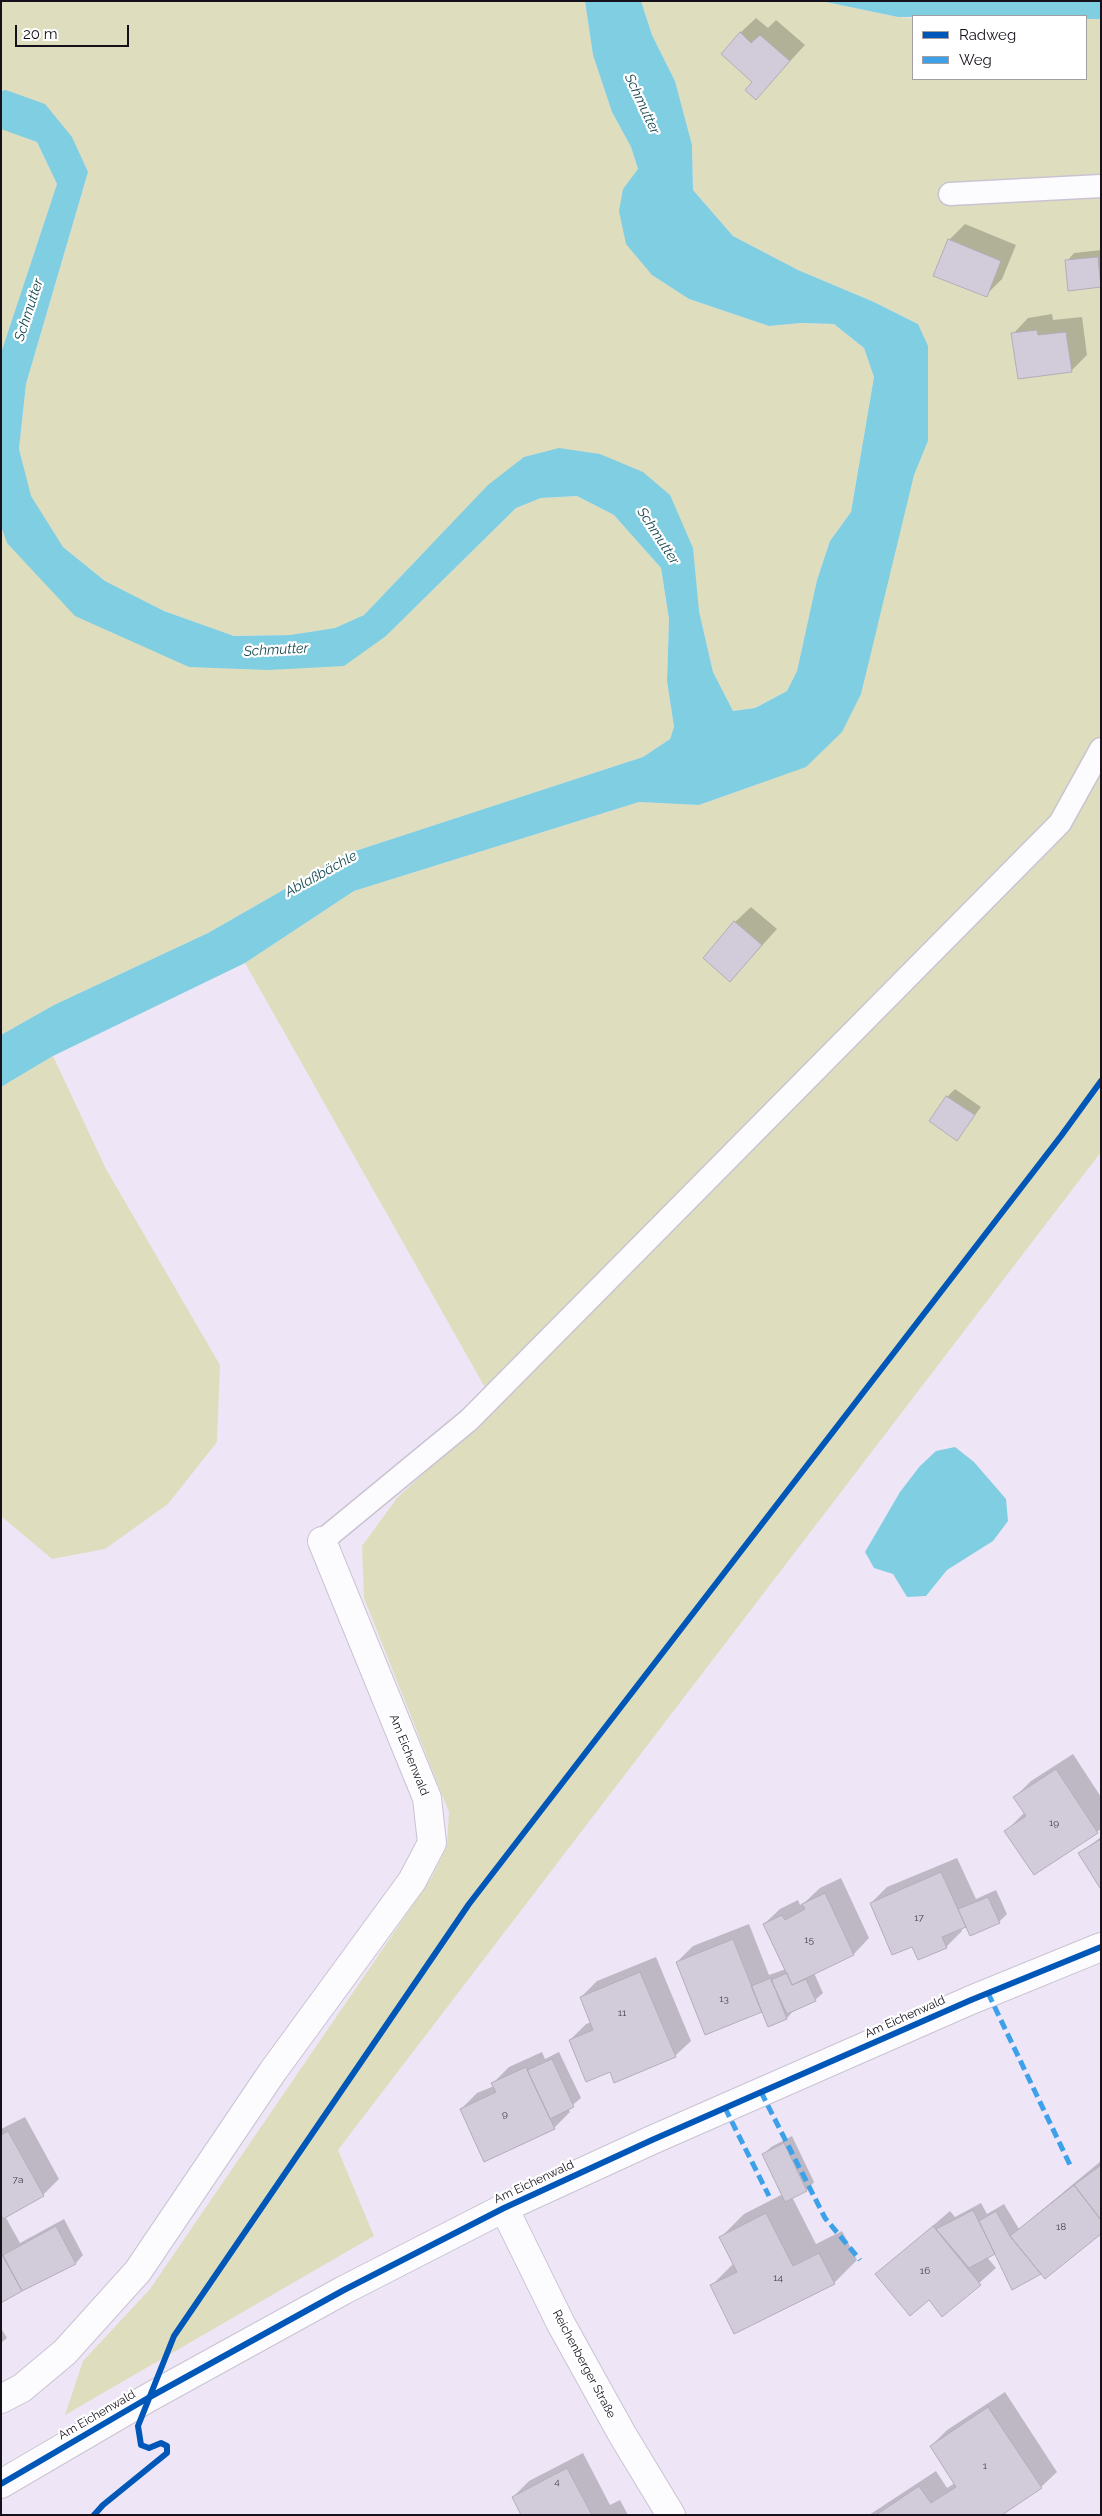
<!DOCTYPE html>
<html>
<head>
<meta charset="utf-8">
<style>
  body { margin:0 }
  #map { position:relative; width:1102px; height:2516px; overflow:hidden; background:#eee6f7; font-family:Raleway,sans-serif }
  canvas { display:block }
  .frame { position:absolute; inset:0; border:2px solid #16101b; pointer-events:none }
  .legend { position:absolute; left:912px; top:15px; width:175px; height:65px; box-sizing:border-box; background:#fff; border:1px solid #a29fa4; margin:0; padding:6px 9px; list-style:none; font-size:15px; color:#16101b }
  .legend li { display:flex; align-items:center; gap:10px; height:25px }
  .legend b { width:25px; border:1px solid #a29fa4 }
  .scale { position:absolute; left:15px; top:25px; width:114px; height:22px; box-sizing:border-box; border:2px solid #16101b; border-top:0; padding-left:6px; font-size:15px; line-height:18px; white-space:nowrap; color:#16101b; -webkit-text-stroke:4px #fff; paint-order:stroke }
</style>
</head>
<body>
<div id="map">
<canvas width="1102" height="2516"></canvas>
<div class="frame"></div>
<ul class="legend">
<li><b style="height:6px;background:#0057b8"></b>Radweg</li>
<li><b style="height:6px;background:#3da1ea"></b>Weg</li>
</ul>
<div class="scale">20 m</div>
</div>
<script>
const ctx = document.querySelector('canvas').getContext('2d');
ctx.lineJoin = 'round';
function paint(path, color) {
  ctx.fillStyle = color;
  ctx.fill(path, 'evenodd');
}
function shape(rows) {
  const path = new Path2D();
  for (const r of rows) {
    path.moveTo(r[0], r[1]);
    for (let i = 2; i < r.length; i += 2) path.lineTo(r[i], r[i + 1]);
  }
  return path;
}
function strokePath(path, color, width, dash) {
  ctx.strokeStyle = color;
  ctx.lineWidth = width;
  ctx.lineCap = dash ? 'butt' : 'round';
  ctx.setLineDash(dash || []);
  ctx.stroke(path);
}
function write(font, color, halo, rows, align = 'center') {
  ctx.font = font + ' Raleway,sans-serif';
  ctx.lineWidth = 4.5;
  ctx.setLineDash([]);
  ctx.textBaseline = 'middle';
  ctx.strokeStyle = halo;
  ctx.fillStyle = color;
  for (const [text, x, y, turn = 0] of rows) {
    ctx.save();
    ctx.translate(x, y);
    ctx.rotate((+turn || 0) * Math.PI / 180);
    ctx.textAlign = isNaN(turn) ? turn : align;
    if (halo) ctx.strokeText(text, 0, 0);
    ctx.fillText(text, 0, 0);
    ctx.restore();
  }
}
paint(shape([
  [1,1,585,1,593,55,612,112,631,147,638,170,623,189,652,275,689,299,769,326,801,323,834,324,864,348,874,377,851,512,830,541,817,580,797,671,787,691,754,708,733,711,713,672,699,611,599,454,424,552,364,615,335,628,290,635,234,636,164,611,105,581,63,547,30,496,19,449,26,384,88,172,45,105,6,90,1,91],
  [641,1,821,1,898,17,913,18,913,79,1086,79,1086,19,1101,19,1101,1152,338,2150,374,2236,65,2415,83,2361,150,2289,432,1877,447,1846,449,1812,364,1598,362,1546,397,1498,496,1407,245,963,354,891,639,802,699,805,758,784,914,475,928,441,918,324,874,302,798,270,733,236,693,190,692,145,675,81,652,35],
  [4,128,37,142,57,184,1,353,1,129],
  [577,496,614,515,661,568,669,619,667,681,674,727,670,739,643,757,346,854,208,933,54,1005,1,1035,1,526,7,543,189,667,386,636,516,508,541,498],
  [53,1056,106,1169,220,1365,217,1442,168,1504,105,1549,52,1559,1,1516,1,1087]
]), '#dedebf');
paint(shape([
  [585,1,641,1,652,35,675,81,692,145,693,190,733,236,798,270,874,302,918,324,928,346,928,441,914,475,861,694,842,732,806,767,699,805,639,802,354,891,245,963,53,1056,1,1087,1,1035,54,1005,208,933,346,854,643,757,670,739,674,727,667,681,669,619,661,568,614,515,577,496,541,498,516,508,386,636,344,666,268,670,189,667,75,616,7,543,1,526,1,353,57,184,37,142,1,129,1,91,6,90,45,104,72,137,88,172,26,384,19,449,31,496,63,547,105,581,164,611,234,636,290,635,335,628,364,615,488,485,524,457,559,448,600,454,643,472,670,495,693,548,699,611,713,672,733,711,755,708,787,691,797,671,817,580,830,541,851,512,874,377,864,348,834,324,801,323,769,326,689,299,652,275,626,244,619,211,623,189,638,169,631,147,612,112,593,55],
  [821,1,1101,1,1101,19,1086,19,1086,16,898,17],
  [955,1447,974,1462,1006,1499,1008,1521,993,1541,947,1570,926,1596,907,1597,893,1574,874,1568,865,1552,900,1492,920,1466,936,1451]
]), '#80cee2');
paint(shape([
  [756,18,768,28,776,20,805,45,756,98,740,33],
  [965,224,1016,245,1002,279,986,295,949,240],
  [1101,250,1101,286,1067,261,1074,253],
  [1052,314,1053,320,1082,317,1087,355,1071,371,1013,334,1028,318],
  [751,907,777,929,730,981,735,922],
  [955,1089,981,1107,957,1139,947,1097],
  [1073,1754,1101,1797,1101,1829,1034,1873,1006,1831,1025,1812,1015,1797,1031,1781],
  [1101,1837,1101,1886,1080,1853],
  [957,1858,976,1899,996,1890,1007,1914,999,1922,961,1928,962,1931,946,1947,913,1945,871,1903,887,1887],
  [841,1878,869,1938,854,1954,814,1973,823,1993,815,2000,794,2010,787,2018,768,2025,763,2011,677,1962,693,1946,749,1924,769,1975,786,1969,764,1924,780,1909,798,1900,800,1905,805,1902,820,1888],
  [656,1957,691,2041,675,2056,610,2071,570,2040,586,2024,592,2022,581,1997,597,1981],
  [542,2052,545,2059,559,2052,581,2098,568,2109,570,2112,554,2128,461,2109,477,2093,494,2086,493,2083,509,2067],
  [25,2117,59,2179,43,2195,5,2216,20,2243,64,2219,83,2255,76,2263,1,2301,1,2129],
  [792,2136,814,2182,807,2190,792,2197,816,2244,842,2231,857,2260,834,2283,712,2285,734,2263,721,2237,744,2214,783,2194,764,2154,771,2147],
  [1101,2161,1101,2233,996,2252,987,2257,996,2268,943,2315,929,2299,877,2274,950,2211,955,2217,981,2203,987,2214,1004,2204,1019,2229],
  [1,2328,7,2338,1,2343],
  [1005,2392,1057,2472,1041,2487,1002,2513,1004,2515,869,2515,936,2471,947,2488,955,2483,931,2446,947,2430],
  [583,2453,610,2505,620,2500,628,2515,523,2515,513,2497,529,2481]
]), '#0003');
const building = shape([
  [740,32,751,43,760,35,790,61,756,100,745,90,752,82,721,54,740,32],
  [948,239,1001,261,987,297,933,276,948,239],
  [1098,257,1101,287,1068,291,1065,260,1098,257],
  [1037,330,1038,335,1066,332,1072,372,1018,379,1011,333,1037,330],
  [734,921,762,945,730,982,703,958,734,921],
  [946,1096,975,1115,957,1141,929,1121,946,1096],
  [1056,1769,1098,1833,1034,1875,1004,1831,1026,1816,1013,1797,1056,1769],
  [1101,1839,1101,1888,1100,1888,1078,1853,1101,1839],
  [941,1872,966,1927,942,1937,947,1948,918,1960,912,1947,892,1955,870,1903,941,1872],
  [825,1893,854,1955,792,1985,763,1924,782,1915,785,1920,805,1909,802,1904,825,1893],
  [988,1897,1000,1923,970,1936,958,1909,988,1897],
  [733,1939,762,2012,705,2035,676,1962,733,1939],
  [640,1972,676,2057,614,2083,610,2072,586,2082,569,2040,593,2030,580,1997,640,1972],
  [787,1973,792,1985,806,1979,816,2001,787,2014,771,1980,787,1973],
  [771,1978,787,2019,768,2027,751,1986,771,1978],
  [552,2059,574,2107,550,2119,527,2070,552,2059],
  [526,2067,555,2129,484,2162,460,2109,496,2092,491,2083,526,2067],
  [8,2131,44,2196,3,2219,1,2215,1,2135,8,2131],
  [784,2143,807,2191,785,2202,762,2154,784,2143],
  [1101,2165,1101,2220,1074,2185,1101,2165],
  [1074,2185,1101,2220,1101,2234,1045,2279,1010,2236,1074,2185],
  [973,2210,995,2254,969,2268,936,2229,973,2210],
  [996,2211,1010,2236,1041,2274,1012,2290,979,2221,996,2211],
  [766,2213,793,2266,819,2253,835,2284,734,2334,710,2285,737,2272,719,2237,766,2213],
  [56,2226,76,2264,22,2291,3,2255,56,2226],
  [933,2226,981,2285,942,2317,929,2300,910,2316,875,2274,933,2226],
  [1,2253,22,2291,1,2303,1,2253],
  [988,2407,1042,2488,1002,2515,876,2515,919,2486,931,2503,956,2487,930,2446,988,2407],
  [567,2468,592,2515,521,2515,512,2497,567,2468]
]);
paint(building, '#d2cbd9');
strokePath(building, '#b3adba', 1);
const lane = shape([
  [950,194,1101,186],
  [322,1541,469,1420,1060,823,1101,749]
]);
const street = shape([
  [504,2208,561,2324,622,2434,671,2515],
  [1,2399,22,2388,65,2352,138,2271,273,2071,412,1881,432,1843,427,1798,322,1541],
  [1,2484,148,2398,344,2290,504,2208,652,2140,971,2000,1101,1947]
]);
strokePath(lane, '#cac3d1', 25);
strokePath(street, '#cac3d1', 30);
strokePath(lane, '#fcfbfe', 22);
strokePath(street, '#fcfbfe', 28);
strokePath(shape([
  [988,1993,1071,2167],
  [761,2092,825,2218,860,2260],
  [725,2108,769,2196]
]), '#3da1ea', 5, [10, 5]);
strokePath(shape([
  [1,2484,148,2398,344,2290,504,2208,652,2140,971,2000,1101,1947],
  [94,2515,103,2505,167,2453,167,2446,161,2443,149,2448,141,2445,138,2426,174,2336,469,1904,1061,1136,1101,1081]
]), '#0057b8', 6);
write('10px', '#453f4a', null, [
  ["19",1054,1823],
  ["17",919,1918],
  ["15",809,1940],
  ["13",724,1999],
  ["11",622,2013],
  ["9",505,2114],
  ["7a",18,2180],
  ["18",1061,2227],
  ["16",925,2271],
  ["14",778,2278],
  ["1",985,2466],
  ["4",557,2482]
]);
write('12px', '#16101b', '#fff', [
  ["Am Eichenwald",409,1755,68],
  ["Am Eichenwald",905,2017,-24],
  ["Am Eichenwald",534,2182,-25],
  ["Reichenberger Straße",584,2364,62],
  ["Am Eichenwald",97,2415,-30]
]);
write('italic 14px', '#194b54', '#fff', [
  ["Schmutter",642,104,65],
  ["Schmutter",29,310,-72],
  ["Schmutter",658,536,57],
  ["Schmutter",276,650,-3],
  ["Ablaßbächle",321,874,-29]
]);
</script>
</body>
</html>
